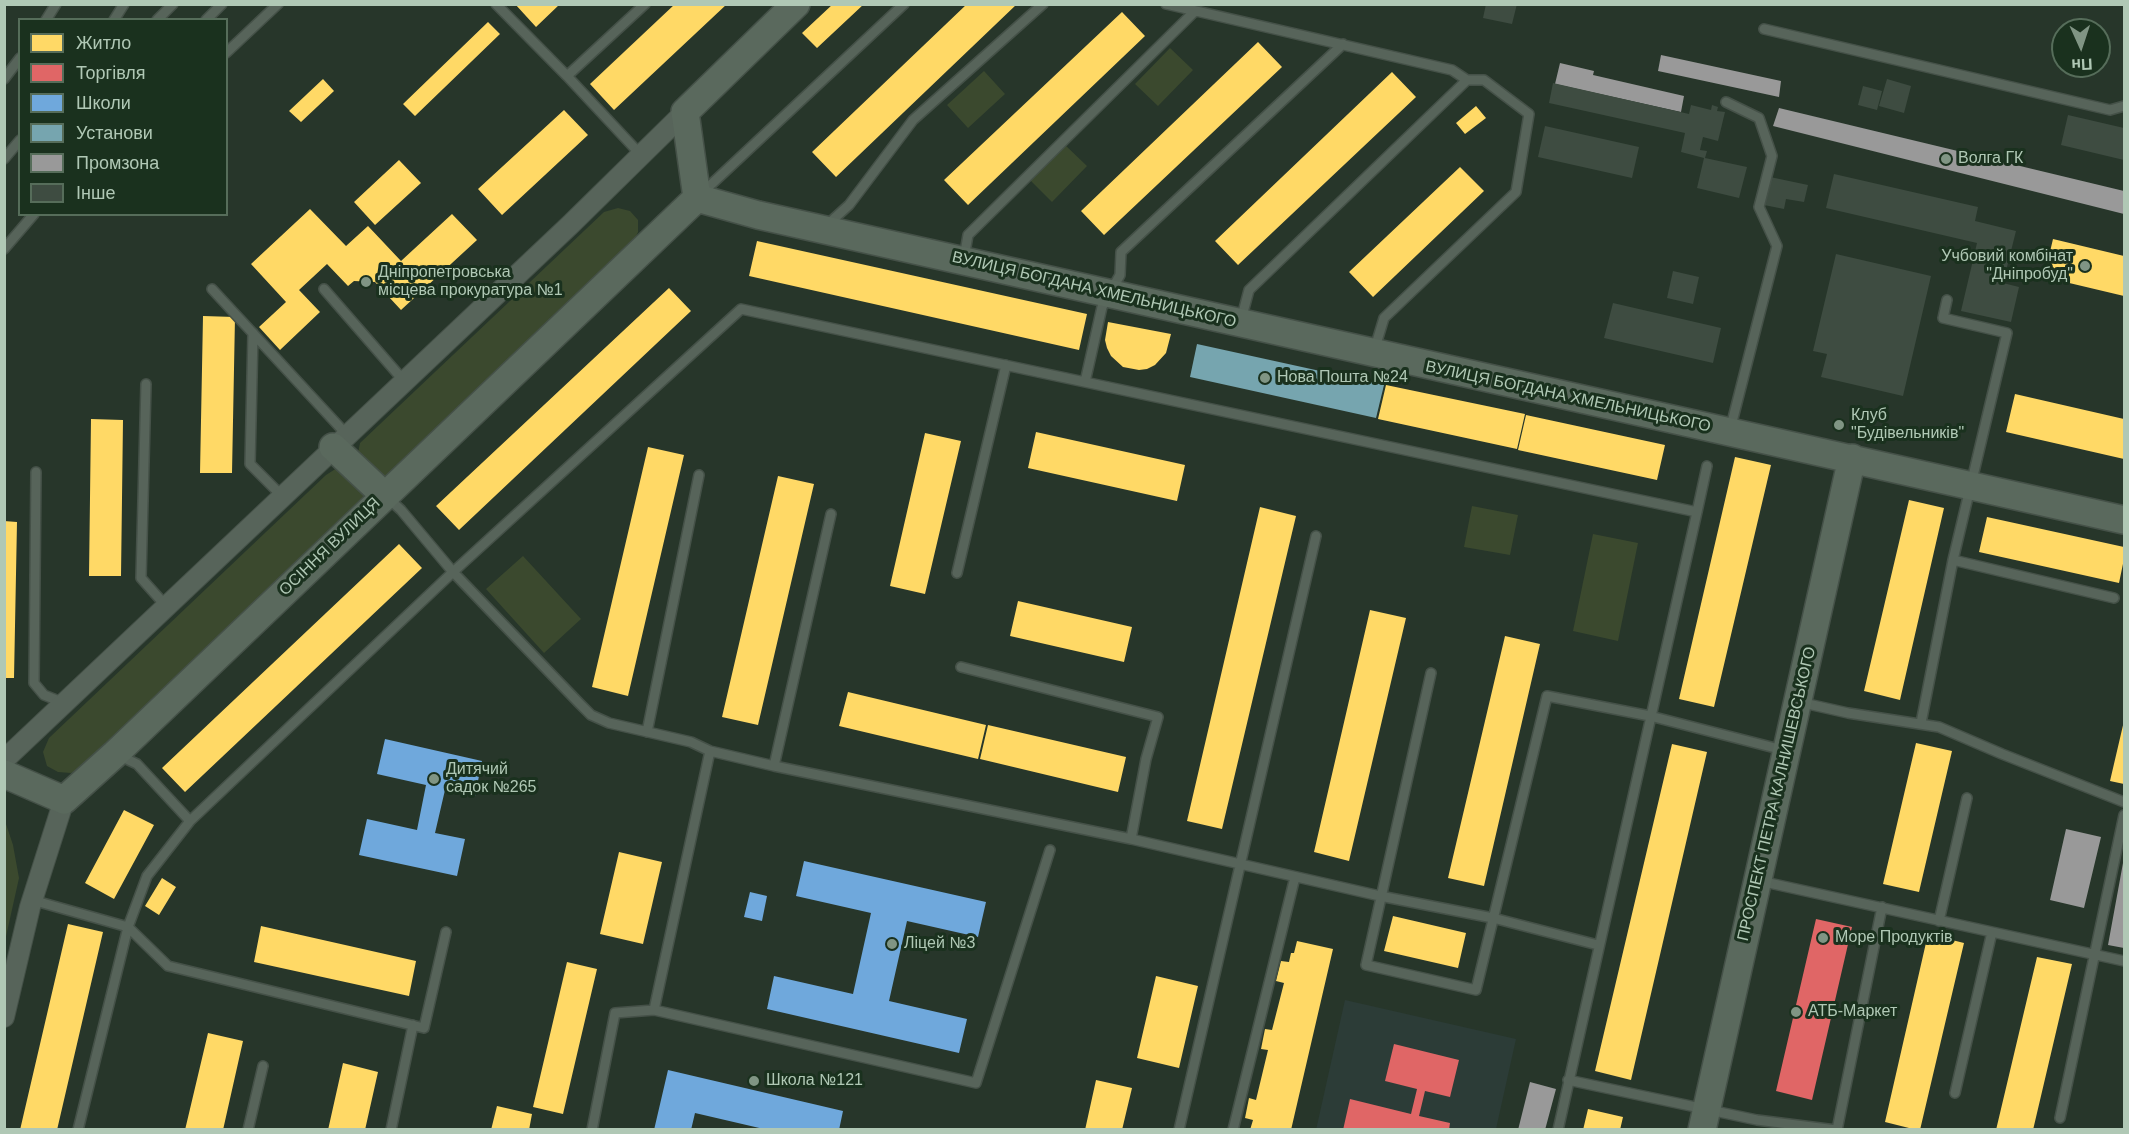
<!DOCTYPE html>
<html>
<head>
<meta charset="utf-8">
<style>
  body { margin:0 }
  #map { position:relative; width:2129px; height:1134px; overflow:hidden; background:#27362a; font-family:Helvetica,sans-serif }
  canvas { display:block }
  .frame { position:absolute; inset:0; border:6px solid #b0c8b5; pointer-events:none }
  .legend { position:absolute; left:18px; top:18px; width:210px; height:198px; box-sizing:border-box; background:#1a311e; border:2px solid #566d5a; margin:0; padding:8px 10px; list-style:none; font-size:18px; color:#b0c8b5 }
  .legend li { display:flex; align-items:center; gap:12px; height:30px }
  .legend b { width:30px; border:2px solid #566d5a }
  .north { position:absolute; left:2051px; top:18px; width:60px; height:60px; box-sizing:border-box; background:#1a311e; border:2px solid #566d5a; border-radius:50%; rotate:177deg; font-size:16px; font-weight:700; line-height:24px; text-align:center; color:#b0c8b5 }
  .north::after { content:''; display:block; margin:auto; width:21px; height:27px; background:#809584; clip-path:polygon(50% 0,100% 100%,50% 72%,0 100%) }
</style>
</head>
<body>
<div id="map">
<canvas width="2129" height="1134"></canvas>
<div class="frame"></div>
<ul class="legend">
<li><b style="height:16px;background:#ffd966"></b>Житло</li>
<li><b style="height:16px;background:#e06666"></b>Торгівля</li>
<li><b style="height:16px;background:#6fa8dc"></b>Школи</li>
<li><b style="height:16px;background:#76a5af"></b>Установи</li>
<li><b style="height:16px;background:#999"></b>Промзона</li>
<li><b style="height:16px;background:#3e4c41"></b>Інше</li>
</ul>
<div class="north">Пн</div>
</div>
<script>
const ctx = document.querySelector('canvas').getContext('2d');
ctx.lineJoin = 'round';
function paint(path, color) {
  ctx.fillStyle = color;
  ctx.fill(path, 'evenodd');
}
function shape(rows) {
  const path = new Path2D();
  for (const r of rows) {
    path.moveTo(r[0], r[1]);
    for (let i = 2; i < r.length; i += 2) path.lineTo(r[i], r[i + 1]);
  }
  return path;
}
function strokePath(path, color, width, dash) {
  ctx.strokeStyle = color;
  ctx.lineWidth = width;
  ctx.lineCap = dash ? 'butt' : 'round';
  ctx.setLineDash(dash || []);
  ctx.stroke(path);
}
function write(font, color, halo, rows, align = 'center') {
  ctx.font = font + ' Helvetica,sans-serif';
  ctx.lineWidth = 6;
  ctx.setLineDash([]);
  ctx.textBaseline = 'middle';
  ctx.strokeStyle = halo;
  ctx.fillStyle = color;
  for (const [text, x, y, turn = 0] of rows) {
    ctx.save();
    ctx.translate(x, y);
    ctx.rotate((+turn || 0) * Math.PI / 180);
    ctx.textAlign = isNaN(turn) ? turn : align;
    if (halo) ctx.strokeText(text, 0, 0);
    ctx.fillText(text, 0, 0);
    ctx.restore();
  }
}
paint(shape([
  [1345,1000,1516,1039,1496,1129,1316,1130]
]), '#2c3c37');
paint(shape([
  [1170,48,1193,70,1158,106,1135,84],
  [984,71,1005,94,968,128,947,105],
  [1064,144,1087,166,1052,202,1029,179],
  [618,208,630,211,638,220,638,232,634,241,388,477,382,479,358,453,360,443,604,212],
  [337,468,364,494,361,503,86,766,71,773,58,772,47,766,43,752,49,738,326,475],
  [1472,506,1518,515,1510,555,1464,547],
  [1593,534,1638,543,1618,641,1573,631],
  [523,556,581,619,544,653,486,589],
  [5,821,13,845,19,878,5,941]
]), '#3b492e');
paint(shape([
  [515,4,560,4,536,27],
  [675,4,727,4,614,110,590,84],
  [833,4,864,4,817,48,802,33],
  [967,4,1017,4,836,177,812,152],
  [1122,12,1145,36,968,205,944,180],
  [488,22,500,34,415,116,403,104],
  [1258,42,1282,67,1104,235,1081,211],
  [1392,72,1416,97,1238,265,1215,241],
  [323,79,334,91,301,122,289,111],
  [1476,106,1486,118,1465,134,1456,123],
  [564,110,588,135,502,215,478,189],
  [399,160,421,183,375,225,354,202],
  [1460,167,1484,191,1373,297,1349,272],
  [310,209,346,246,368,226,401,261,452,214,477,240,401,310,375,282,354,281,348,286,327,264,299,290,320,312,280,350,259,327,286,302,251,264],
  [2053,239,2124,256,2124,296,2044,277],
  [757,241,1087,314,1079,350,749,276],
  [669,288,691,311,459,530,436,506],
  [203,316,235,317,232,473,200,473],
  [1108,322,1171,334,1166,353,1155,365,1147,369,1139,370,1123,367,1111,356,1107,348,1105,340],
  [1386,385,1525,414,1517,449,1378,419],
  [2015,394,2124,419,2124,459,2006,432],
  [1526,415,1665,445,1657,480,1518,450],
  [91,419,123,420,121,576,89,576],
  [1036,432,1185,465,1177,501,1028,468],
  [925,433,961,441,925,594,890,586],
  [648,447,684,455,628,696,592,687],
  [1735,457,1771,465,1714,707,1679,699],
  [778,476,814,484,758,725,722,717],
  [1909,500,1944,508,1900,700,1864,691],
  [1260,507,1296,516,1222,829,1187,821],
  [1987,517,2124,547,2124,559,2119,583,1979,552],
  [4,521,17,522,14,678,4,678],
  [399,544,422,568,185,792,162,768],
  [1018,601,1132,627,1124,662,1010,636],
  [1370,610,1406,618,1349,861,1314,852],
  [1505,636,1540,644,1484,886,1448,878],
  [848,692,986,725,978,759,839,726],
  [2124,721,2124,784,2110,781],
  [988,725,1126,757,1118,792,980,759],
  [1916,743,1952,751,1919,892,1883,884],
  [1672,744,1707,752,1631,1080,1595,1071],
  [124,810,154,825,114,899,85,883],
  [619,852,662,862,643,944,600,934],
  [162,878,176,887,159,915,145,906],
  [1393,916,1466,933,1458,968,1384,951],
  [68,924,103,932,57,1130,20,1130],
  [261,926,416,961,409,996,254,962],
  [1928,934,1964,943,1920,1130,1917,1130,1885,1122],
  [1297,941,1333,949,1291,1130,1250,1130,1253,1120,1245,1118,1249,1098,1256,1100,1268,1050,1261,1049,1265,1029,1272,1030,1284,983,1276,981,1281,961,1289,962,1291,953,1294,953],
  [2037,957,2072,964,2033,1130,1996,1130],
  [567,962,597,969,563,1114,533,1107],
  [1156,976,1198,986,1179,1068,1137,1058],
  [208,1033,243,1041,223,1130,185,1130],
  [343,1063,378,1072,365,1130,328,1130],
  [1096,1080,1132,1088,1122,1130,1085,1130],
  [497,1106,532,1114,529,1130,491,1130],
  [1588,1109,1623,1117,1620,1130,1583,1130]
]), '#ffd966');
paint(shape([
  [1816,919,1852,927,1812,1100,1776,1091],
  [1394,1044,1459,1060,1450,1097,1425,1091,1419,1116,1450,1123,1449,1130,1343,1130,1350,1099,1411,1114,1417,1089,1385,1081]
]), '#e06666');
paint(shape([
  [385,739,482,761,475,796,445,790,435,833,465,839,457,876,359,855,367,819,417,830,426,785,377,774],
  [804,861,986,902,978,937,907,921,889,1001,967,1019,959,1053,767,1009,774,976,853,994,871,913,796,896],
  [750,892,767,896,762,921,744,917],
  [668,1070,843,1111,839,1130,768,1130,695,1113,691,1130,654,1130]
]), '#6fa8dc');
paint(shape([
  [1197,344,1384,385,1376,418,1190,377]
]), '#76a5af');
paint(shape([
  [1661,55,1781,81,1779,97,1658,71],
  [1560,63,1594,71,1593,75,1684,96,1681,112,1555,84],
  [1779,108,2124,191,2124,214,1773,126],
  [2066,829,2101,837,2084,908,2050,900],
  [2123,863,2124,864,2124,948,2108,945],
  [1530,1082,1556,1089,1545,1130,1518,1130]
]), '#999');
paint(shape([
  [1486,4,1517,4,1512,24,1483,18],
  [1887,79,1911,86,1904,113,1879,106],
  [1553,83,1689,114,1691,105,1711,110,1712,105,1718,107,1717,111,1725,112,1718,141,1703,137,1700,150,1707,151,1705,158,1747,167,1739,198,1697,188,1704,158,1681,152,1685,133,1549,103],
  [1863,86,1882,91,1877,110,1858,105],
  [2068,115,2124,128,2124,160,2061,145],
  [1545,126,1639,147,1632,178,1538,157],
  [1834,174,1978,207,1975,221,2016,231,2003,283,2019,287,2011,322,1961,311,1977,243,1826,208],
  [1770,177,1808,185,1804,202,1786,199,1784,209,1764,205],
  [1836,254,1931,276,1903,396,1821,377,1827,354,1813,351],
  [1673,271,1699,277,1693,304,1667,298],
  [1613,303,1721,328,1713,363,1604,338]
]), '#3e4c41');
const lane = shape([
  [496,4,567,76,640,154],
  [1166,4,1452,70,1467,80,1484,80,1529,114,1516,192,1384,318,1374,351],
  [46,20,56,4],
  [114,20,124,4],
  [157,20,173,4],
  [206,20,222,4],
  [1764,29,2110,110,2124,106],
  [226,53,278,4],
  [567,76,645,4],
  [4,79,20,58],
  [1726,102,1759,118,1772,156,1759,207,1777,246,1730,430],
  [4,159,20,140],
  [702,193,904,4],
  [827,225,849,205,913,120,1043,4],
  [4,249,34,214],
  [964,258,968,235,1195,11],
  [212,289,347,435],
  [324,289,404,381],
  [1947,300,1943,318,2007,333,1953,560],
  [1241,320,1249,290,1467,80],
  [253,333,250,464,282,496],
  [1085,382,1102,307,1120,275,1121,252,1343,44],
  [146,384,141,578,166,606],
  [36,472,34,683,44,695,64,703],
  [388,498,401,510,453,572,579,703,591,715,609,723,691,742,710,751,774,766,1131,839,1380,896,1493,918,1598,945],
  [957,573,1006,365],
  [961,667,1158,717,1146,759,1131,839],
  [1431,673,1366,965,1476,990,1547,696,1650,716,1783,750],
  [1799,702,1848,713,1939,727,2002,754,2124,802],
  [1921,723,1953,560,2114,598],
  [647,732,699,475],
  [118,755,137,764,190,821,453,572,741,309,1697,512,1707,466],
  [774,766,831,514],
  [1760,881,2124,961],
  [32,900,128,927,168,966,424,1028,446,932],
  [1939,921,1967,798],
  [654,1010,976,1083,1050,850],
  [1568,1080,1757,1120,1836,1130],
  [1955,1093,1992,932],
  [2060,1118,2124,815],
  [78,1130,128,927,147,876,190,821],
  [248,1130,263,1066],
  [391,1130,413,1025],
  [592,1130,615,1013,654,1010,710,751],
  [1179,1130,1316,536],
  [1233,1130,1295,877],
  [1558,1130,1697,512],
  [1837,1130,1882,907]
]);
const street = shape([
  [4,760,571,224,685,112],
  [4,1017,30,907,64,800]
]);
const secondary = shape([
  [697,198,758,215,2124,520],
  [697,198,685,112,796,4],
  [333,447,384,495],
  [4,774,64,800,115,754,697,198],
  [1702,1130,1852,458]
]);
strokePath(lane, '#455148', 12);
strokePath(street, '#455148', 22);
strokePath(secondary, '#455148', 30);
strokePath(lane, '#57645a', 9);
strokePath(street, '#57645a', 20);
strokePath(secondary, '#5a695d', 27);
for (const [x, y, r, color] of [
  [1946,159,6,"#809584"],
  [2085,266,6,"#809584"],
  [366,282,6,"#809584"],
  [1265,378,6,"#809584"],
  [1839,425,6,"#809584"],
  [434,779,6,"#809584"],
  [1823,938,6,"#809584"],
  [892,944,6,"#809584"],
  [1796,1012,6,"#809584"],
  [754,1081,6,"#809584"]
]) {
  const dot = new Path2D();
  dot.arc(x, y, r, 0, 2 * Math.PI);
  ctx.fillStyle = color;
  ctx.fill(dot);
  strokePath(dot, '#1a311e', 2);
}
write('16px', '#b0c8b5', '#1a311e', [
  ["Волга ГК",1958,159],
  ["Учбовий комбінат",2073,257,"right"],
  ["\"Дніпробуд\"",2073,275,"right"],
  ["Дніпропетровська",378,273],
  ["місцева прокуратура №1",378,291],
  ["Нова Пошта №24",1277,378],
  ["Клуб",1851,416],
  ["\"Будівельників\"",1851,434],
  ["Дитячий",446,770],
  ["садок №265",446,788],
  ["Море Продуктiв",1835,938],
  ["Ліцей №3",904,944],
  ["АТБ-Маркет",1808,1012],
  ["Школа №121",766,1081]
], 'left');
write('16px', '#b0c8b5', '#1a311e', [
  ["ВУЛИЦЯ БОГДАНА ХМЕЛЬНИЦЬКОГО",1094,290,13],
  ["ВУЛИЦЯ БОГДАНА ХМЕЛЬНИЦЬКОГО",1568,397,12],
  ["ОСІННЯ ВУЛИЦЯ",330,547,-44],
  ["ПРОСПЕКТ ПЕТРА КАЛНИШЕВСЬКОГО",1777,794,-77]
]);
</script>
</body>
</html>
